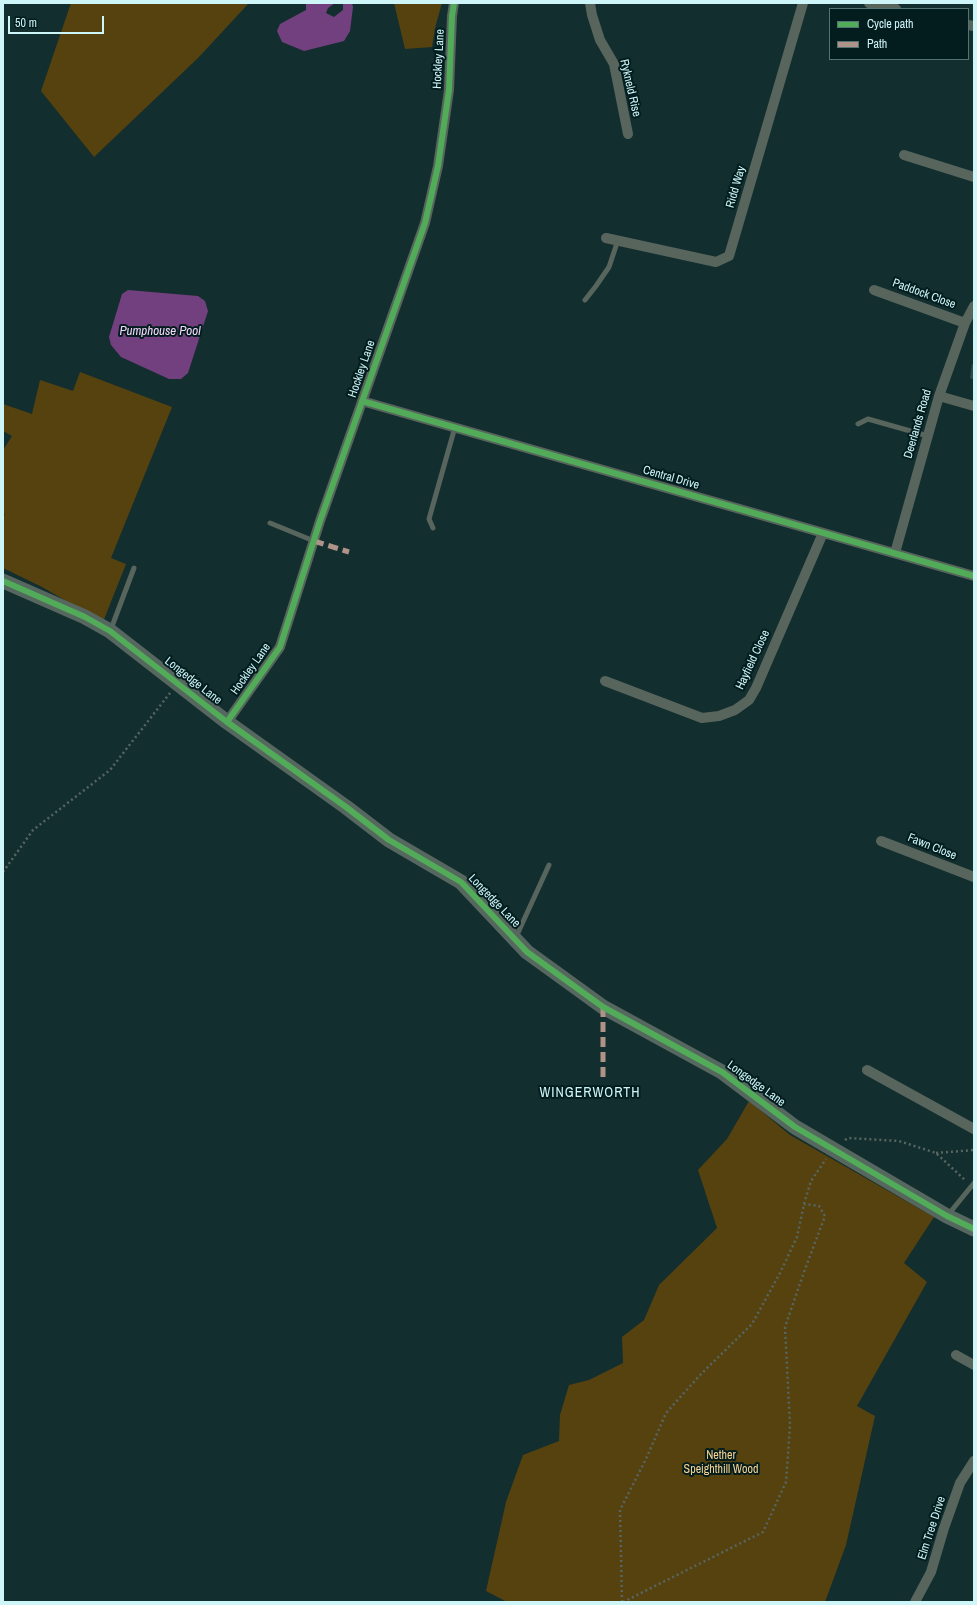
<!DOCTYPE html>
<html>
<head>
<meta charset="utf-8">
<style>
  body { margin:0 }
  #map { position:relative; width:977px; height:1605px; overflow:hidden; background:#132e2e; font-family:"Archivo Narrow",sans-serif }
  canvas { display:block }
  .frame { position:absolute; inset:0; border:4px solid #cef5f8; pointer-events:none }
  .legend { position:absolute; left:829px; top:8px; width:140px; height:52px; box-sizing:border-box; background:#031d1e; border:1px solid #547375; margin:0; padding:5px 7px; list-style:none; font-size:12px; color:#cef5f8 }
  .legend li { display:flex; align-items:center; gap:8px; height:20px }
  .legend b { width:20px; border:1px solid #547375 }
  .scale { position:absolute; left:8px; top:16px; width:96px; height:18px; box-sizing:border-box; border:2px solid #cef5f8; border-top:0; padding-left:5px; font-size:12px; line-height:14px; white-space:nowrap; color:#cef5f8; -webkit-text-stroke:3px #031d1e; paint-order:stroke }
</style>
</head>
<body>
<div id="map">
<canvas width="977" height="1605"></canvas>
<div class="frame"></div>
<ul class="legend">
<li><b style="height:5px;background:#51ab58"></b>Cycle path</li>
<li><b style="height:5px;background:#af9288"></b>Path</li>
</ul>
<div class="scale">50 m</div>
</div>
<script>
const ctx = document.querySelector('canvas').getContext('2d');
ctx.lineJoin = 'round';
function paint(path, color) {
  ctx.fillStyle = color;
  ctx.fill(path, 'evenodd');
}
function shape(rows) {
  const path = new Path2D();
  for (const r of rows) {
    path.moveTo(r[0], r[1]);
    for (let i = 2; i < r.length; i += 2) path.lineTo(r[i], r[i + 1]);
  }
  return path;
}
function strokePath(path, color, width, dash) {
  ctx.strokeStyle = color;
  ctx.lineWidth = width;
  ctx.lineCap = dash ? 'butt' : 'round';
  ctx.setLineDash(dash || []);
  ctx.stroke(path);
}
function write(font, color, halo, rows, align = 'center') {
  ctx.font = font + ' "Archivo Narrow",sans-serif';
  ctx.lineWidth = 4;
  ctx.setLineDash([]);
  ctx.textBaseline = 'middle';
  ctx.strokeStyle = halo;
  ctx.fillStyle = color;
  for (const [text, x, y, turn = 0] of rows) {
    ctx.save();
    ctx.translate(x, y);
    ctx.rotate((+turn || 0) * Math.PI / 180);
    ctx.textAlign = isNaN(turn) ? turn : align;
    if (halo) ctx.strokeText(text, 0, 0);
    ctx.fillText(text, 0, 0);
    ctx.restore();
  }
}
paint(shape([
  [71,3,249,3,198,58,94,157,41,91],
  [394,3,442,3,435,28,432,47,405,49],
  [80,372,172,407,111,558,126,564,103,622,42,587,3,568,3,518,5,514,3,513,3,450,12,436,3,431,3,404,32,414,40,380,73,391],
  [749,1101,790,1135,934,1217,904,1263,927,1282,857,1406,875,1416,846,1545,825,1602,507,1602,486,1591,506,1502,523,1455,559,1441,560,1415,569,1385,589,1380,623,1363,622,1337,644,1320,659,1285,717,1228,698,1170,727,1139]
]), '#56420f');
paint(shape([
  [306,3,335,3,328,8,326,13,334,17,343,10,343,3,352,3,353,7,350,31,344,41,304,51,282,42,277,31,280,24,306,10],
  [128,290,198,296,205,301,208,311,188,373,181,379,169,379,121,357,111,345,109,337,122,294]
]), '#72407f');
paint(shape([
  [972,364,974,365,974,380,970,378]
]), '#2e4a4e');
strokePath(shape([
  [3,872,33,830,110,770,170,693],
  [845,1140,848,1138,899,1141,936,1153,966,1181],
  [936,1153,974,1150],
  [622,1602,620,1510,646,1459,666,1413,701,1374,752,1324,780,1273,797,1237,804,1204,811,1181,826,1159],
  [623,1602,763,1532,786,1482,790,1425,785,1327,804,1272,825,1216,819,1206,804,1204]
]), '#576662', 2.5, [2, 3]);
strokePath(shape([
  [585,300,596,286,609,267,618,240],
  [858,424,868,419,928,436],
  [270,523,314,541],
  [433,528,429,519,455,427],
  [111,629,134,568],
  [516,937,549,865],
  [948,1215,974,1183]
]), '#57655d', 5);
strokePath(shape([
  [590,3,592,15,600,40,614,64,628,134],
  [869,3,896,9],
  [968,25,974,26],
  [904,155,974,177],
  [606,238,716,262,729,256,803,3],
  [874,290,965,323],
  [939,396,974,406],
  [362,401,974,576],
  [895,553,939,396,965,323,974,306],
  [605,681,702,718,719,716,735,710,749,700,756,688,823,533],
  [227,722,280,647,320,521,425,223,438,166,449,90,452,16,454,3],
  [881,841,974,877],
  [867,1070,974,1129],
  [956,1355,974,1365],
  [915,1602,931,1572,944,1528,960,1483,974,1461]
]), '#57655d', 10);
strokePath(shape([
  [3,581,85,617,110,631,227,722,346,807,389,840,461,882,527,952,603,1007,722,1072,795,1127,947,1216,974,1229]
]), '#55675e', 15);
strokePath(shape([
  [314,541,349,552],
  [603,1077,603,1007]
]), '#af9288', 5, [10, 5]);
strokePath(shape([
  [362,401,974,576],
  [3,581,85,617,110,631,227,722,346,807,389,840,461,882,527,952,603,1007,722,1072,795,1127,947,1216,974,1229],
  [227,722,280,647,320,521,425,223,438,166,449,90,452,16,454,3]
]), '#51ab58', 6);
write('12px', '#cef5f8', '#031d1e', [
  ["Hockley Lane",439,59,-87],
  ["Rykneld Rise",630,88,77],
  ["Ridd Way",736,187,-74],
  ["Paddock Close",924,294,20],
  ["Hockley Lane",362,369,-71],
  ["Deerlands Road",918,424,-74],
  ["Central Drive",671,478,16],
  ["Hayfield Close",753,660,-65],
  ["Hockley Lane",251,669,-55],
  ["Longedge Lane",193,681,38],
  ["Fawn Close",932,847,22],
  ["Longedge Lane",494,901,46],
  ["Longedge Lane",756,1084,36],
  ["Elm Tree Drive",932,1528,-72]
]);
write('12px', '#f7d191', '#031d1e', [
  ["Nether",721,1456],
  ["Speighthill Wood",721,1470]
]);
write('italic 13px', '#f6d7fd', '#031d1e', [
  ["Pumphouse Pool",160,332]
]);
ctx.letterSpacing = '1px';
write('14px', '#cef5f8', '#031d1e', [
  ["WINGERWORTH",590,1093]
]);
ctx.letterSpacing = '0px';
</script>
</body>
</html>
